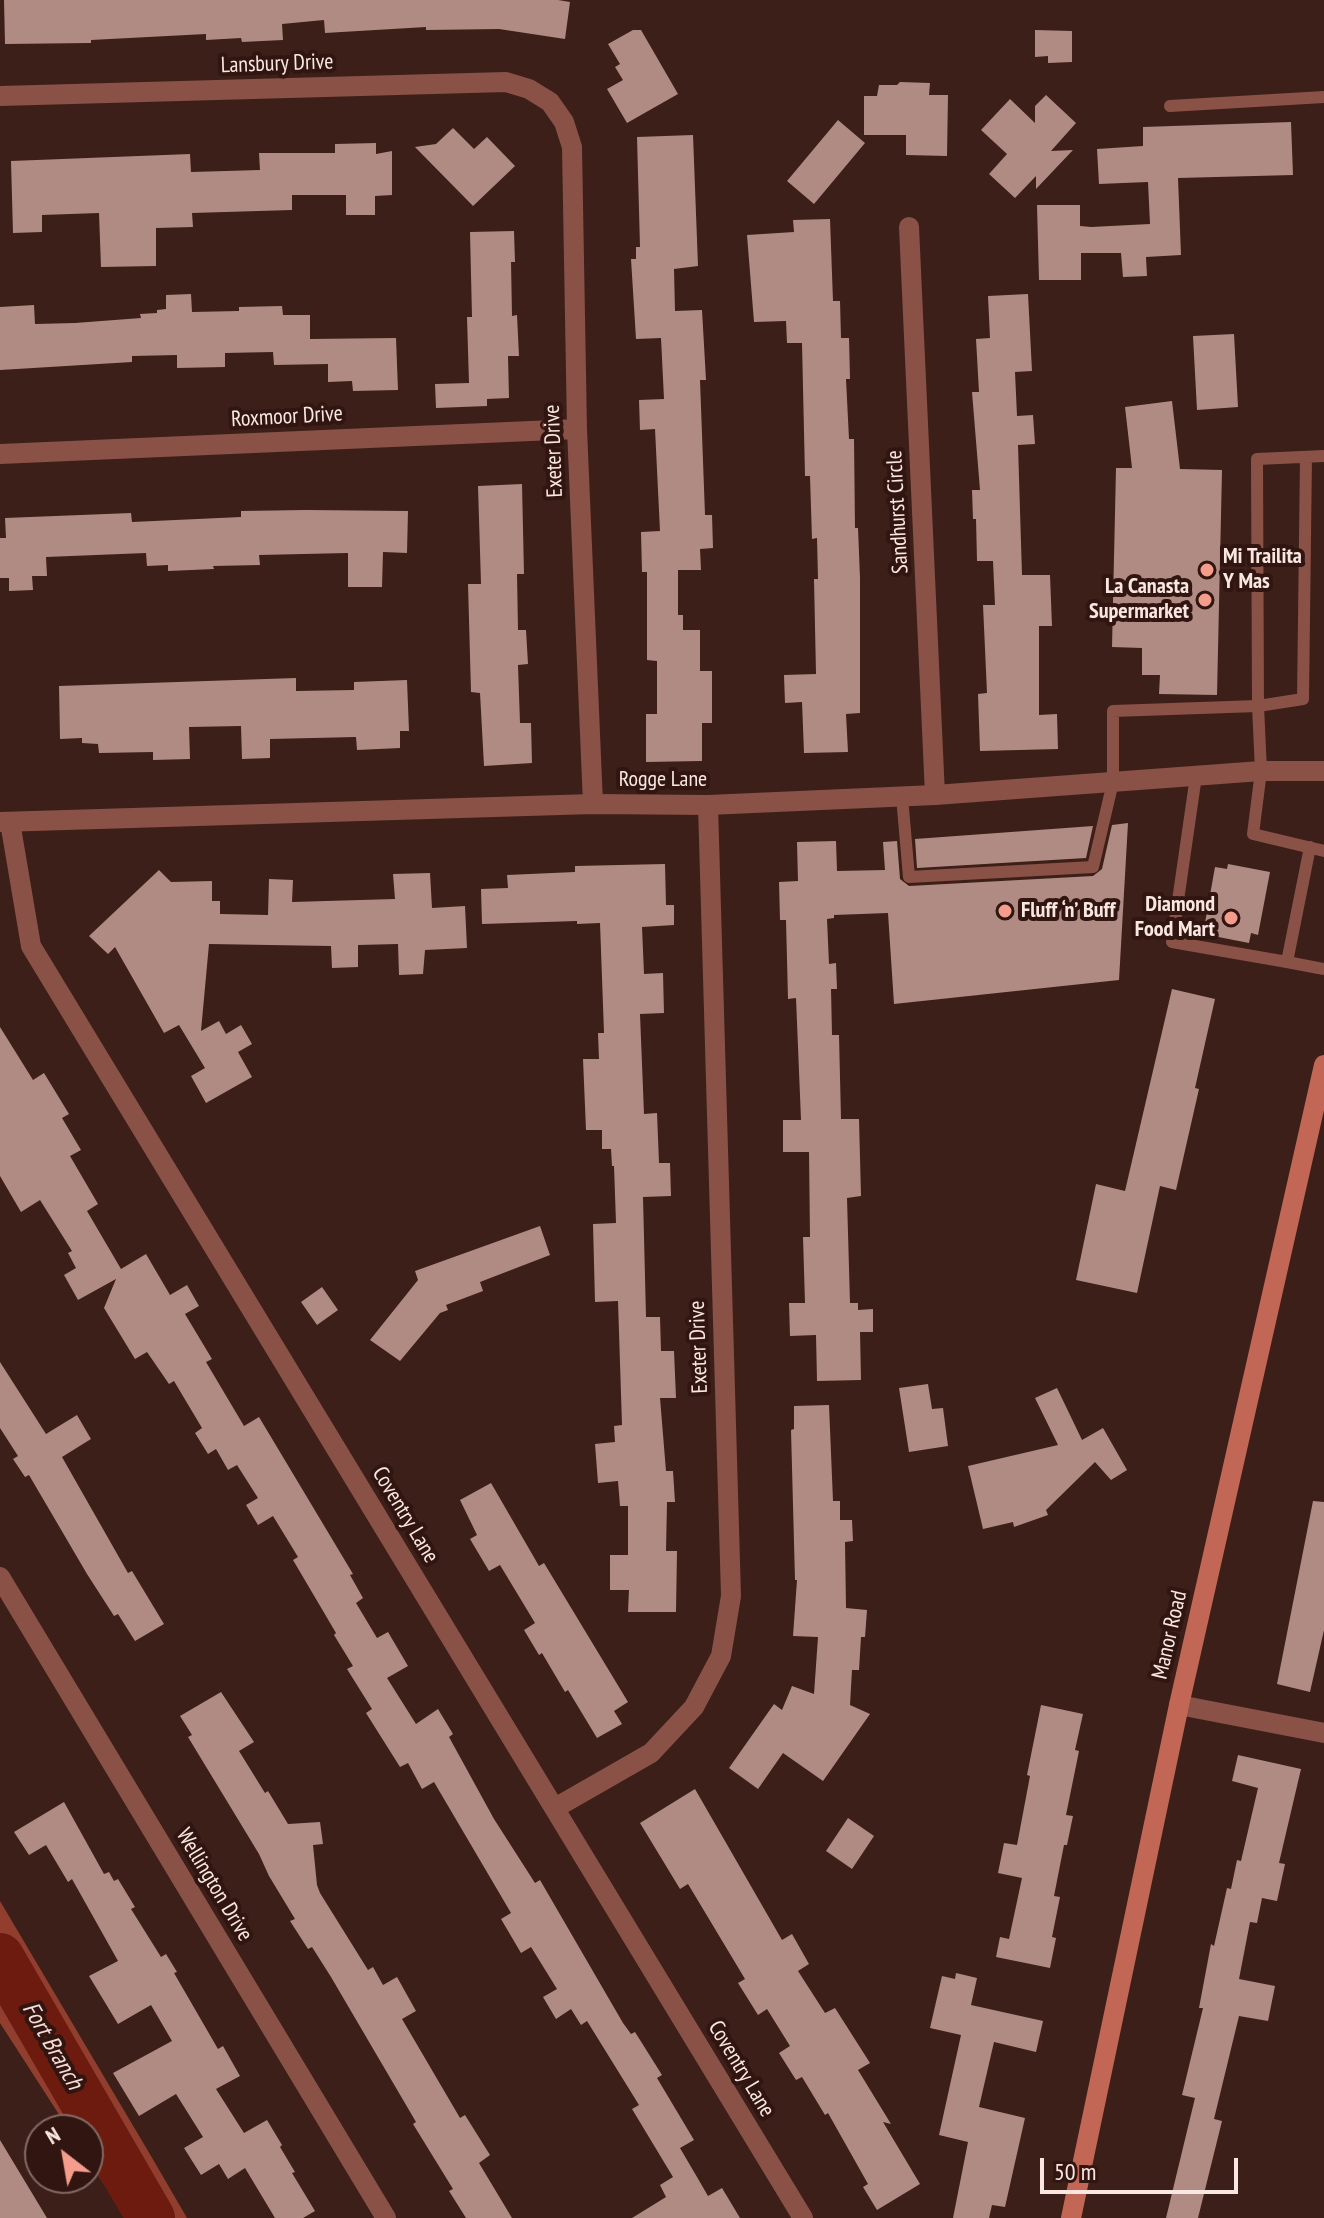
<!DOCTYPE html>
<html>
<head>
<meta charset="utf-8">
<style>
  body { margin:0 }
  #map { position:relative; width:1324px; height:2218px; overflow:hidden; background:#3c1f19; font-family:"PT Sans Narrow",sans-serif }
  canvas { display:block }
  .north { position:absolute; left:24px; top:2114px; width:80px; height:80px; box-sizing:border-box; background:#311510; border:2px solid #826964; border-radius:50%; rotate:329deg; font-size:22px; font-weight:700; line-height:32px; text-align:center; color:#fbe7e2 }
  .north::after { content:''; display:block; margin:auto; width:28px; height:36px; background:#f49d8c; clip-path:polygon(50% 0,100% 100%,50% 72%,0 100%) }
  .scale { position:absolute; left:1040px; top:2158px; width:198px; height:36px; box-sizing:border-box; border:4px solid #fbe7e2; border-top:0; padding-left:10px; font-size:24px; line-height:28px; white-space:nowrap; color:#fbe7e2; -webkit-text-stroke:6px #311510; paint-order:stroke }
</style>
</head>
<body>
<div id="map">
<canvas width="1324" height="2218"></canvas>
<div class="north">N</div>
<div class="scale">50 m</div>
</div>
<script>
const ctx = document.querySelector('canvas').getContext('2d');
ctx.lineJoin = 'round';
function paint(path, color) {
  ctx.fillStyle = color;
  ctx.fill(path, 'evenodd');
}
function shape(rows) {
  const path = new Path2D();
  for (const r of rows) {
    path.moveTo(r[0], r[1]);
    for (let i = 2; i < r.length; i += 2) path.lineTo(r[i], r[i + 1]);
  }
  return path;
}
function strokePath(path, color, width, dash) {
  ctx.strokeStyle = color;
  ctx.lineWidth = width;
  ctx.lineCap = dash ? 'butt' : 'round';
  ctx.setLineDash(dash || []);
  ctx.stroke(path);
}
function write(font, color, halo, rows, align = 'center') {
  ctx.font = font + ' "PT Sans Narrow",sans-serif';
  ctx.lineWidth = 8;
  ctx.setLineDash([]);
  ctx.textBaseline = 'middle';
  ctx.strokeStyle = halo;
  ctx.fillStyle = color;
  for (const [text, x, y, turn = 0] of rows) {
    ctx.save();
    ctx.translate(x, y);
    ctx.rotate((+turn || 0) * Math.PI / 180);
    ctx.textAlign = isNaN(turn) ? turn : align;
    if (halo) ctx.strokeText(text, 0, 0);
    ctx.fillText(text, 0, 0);
    ctx.restore();
  }
}
paint(shape([
  [0,1901,151,2156,187,2218,125,2218,88,2159,88,2130,69,2130,0,2023]
]), '#913e2f');
strokePath(shape([
  [0,1957,151,2218]
]), '#6c1b0e', 48);
paint(shape([
  [4,0,558,0,570,2,565,39,499,29,426,30,426,27,325,33,324,20,282,24,283,40,242,42,241,38,206,40,206,34,91,40,91,43,5,44],
  [633,30,641,30,678,94,627,123,607,89,623,80,615,67,620,64,608,44],
  [1035,30,1072,31,1072,62,1048,63,1048,56,1035,57],
  [900,82,930,83,929,95,948,95,947,156,906,155,906,135,864,135,864,96,877,96,879,85,897,85],
  [1046,95,1076,123,1051,151,1073,150,1036,189,1036,176,1015,198,989,174,1007,154,981,130,1010,99,1035,123,1035,106],
  [838,120,865,143,814,204,787,181],
  [1291,122,1293,175,1178,178,1181,255,1146,257,1147,276,1123,277,1121,253,1081,253,1081,280,1039,280,1037,205,1080,205,1080,226,1091,227,1150,224,1148,182,1099,184,1097,149,1143,146,1143,127],
  [453,128,474,149,487,137,515,166,473,206,415,147,436,144],
  [693,135,698,266,674,269,675,311,702,310,706,380,700,380,705,515,712,515,713,548,700,549,701,570,678,570,678,615,683,615,683,630,700,630,700,671,712,671,712,723,702,723,702,761,646,762,646,714,657,714,657,661,647,660,647,572,642,572,641,532,660,531,655,429,640,430,639,400,664,399,661,338,636,339,631,259,636,259,636,247,640,247,637,137],
  [376,143,376,154,392,151,392,195,375,196,375,215,346,215,346,195,292,195,292,210,192,213,193,227,156,228,156,266,101,267,99,213,42,215,42,232,13,233,11,161,190,154,191,172,260,170,259,153,335,153,335,144],
  [830,219,833,301,840,301,841,338,849,338,850,379,846,379,849,439,854,439,855,528,858,528,860,578,860,713,846,714,848,752,804,753,802,702,785,703,784,675,816,674,814,579,818,579,817,538,812,539,810,476,805,476,802,343,787,343,786,321,754,322,747,235,794,232,793,220],
  [514,231,515,262,511,262,512,316,517,315,519,356,508,356,509,398,487,399,487,406,436,408,435,384,469,383,467,317,472,317,470,232],
  [191,294,192,312,239,311,239,307,282,306,283,315,310,315,310,339,396,338,398,390,353,391,352,381,328,382,328,364,274,365,273,352,225,353,225,367,177,368,177,355,132,356,132,362,0,370,0,307,34,305,35,324,75,323,141,318,140,314,157,313,157,310,166,309,166,295],
  [1028,294,1032,371,1015,372,1017,416,1033,415,1035,444,1018,445,1022,575,1050,575,1052,626,1039,626,1039,715,1057,714,1058,749,980,751,978,694,987,693,983,605,995,605,993,561,977,561,976,519,973,519,972,490,980,490,972,392,979,392,976,339,990,338,988,296],
  [1234,334,1238,407,1197,410,1193,336],
  [1172,401,1180,469,1222,470,1217,695,1159,694,1160,675,1142,675,1142,648,1112,647,1116,468,1132,468,1125,407],
  [522,484,524,574,517,574,518,630,526,630,528,664,518,665,520,723,531,723,532,763,484,766,480,693,471,692,468,584,481,584,478,486],
  [306,510,408,511,407,553,383,552,382,587,348,587,348,553,259,555,260,565,213,566,214,569,168,571,168,565,147,566,146,553,46,557,47,576,32,576,33,590,9,591,9,578,0,578,0,538,6,538,5,518,131,513,132,522,241,517,241,511],
  [296,678,296,691,354,690,354,682,407,680,409,731,400,731,400,748,357,750,356,737,270,739,270,758,242,759,241,726,189,727,190,759,153,760,153,752,99,753,98,744,82,743,82,738,60,739,59,686],
  [1128,823,1119,980,894,1004,888,913,834,915,834,918,827,919,829,964,836,963,837,989,831,989,832,1035,839,1035,841,1119,859,1119,861,1196,847,1198,850,1303,858,1303,858,1310,873,1309,873,1332,860,1332,861,1380,817,1381,816,1335,790,1336,789,1303,805,1303,803,1237,810,1237,809,1152,783,1152,783,1120,801,1120,796,998,788,999,786,920,780,920,779,882,798,881,797,842,836,841,837,871,885,870,883,842,897,841,900,879,909,886,1093,876,1102,869,1112,825],
  [1093,826,1086,858,917,868,915,839],
  [665,864,666,905,674,905,674,925,642,927,644,974,663,973,664,1013,640,1014,644,1114,657,1113,659,1163,670,1163,671,1196,643,1197,646,1317,660,1317,661,1351,674,1351,676,1398,660,1398,666,1471,673,1471,675,1502,667,1502,666,1551,677,1551,676,1612,628,1612,629,1590,610,1590,610,1555,628,1555,628,1506,620,1506,618,1481,598,1483,595,1444,615,1442,614,1426,622,1425,618,1301,595,1302,593,1224,616,1223,614,1166,612,1166,611,1149,602,1149,602,1130,586,1130,583,1059,599,1059,598,1033,604,1033,600,923,577,924,577,921,482,924,481,889,508,888,507,875,575,872,575,866],
  [1228,864,1270,872,1258,935,1251,933,1249,943,1203,934,1215,867,1227,869],
  [159,870,171,882,212,881,212,901,220,901,220,914,268,915,269,879,293,880,292,902,395,899,393,874,430,873,432,908,465,906,467,948,425,950,423,974,399,975,398,944,358,945,358,967,332,968,331,946,209,944,201,1031,219,1021,226,1034,241,1025,252,1044,238,1052,252,1077,206,1103,191,1076,205,1068,179,1025,164,1033,115,947,108,954,89,936],
  [1172,989,1215,999,1195,1088,1199,1089,1176,1190,1160,1186,1137,1293,1076,1280,1096,1184,1125,1191],
  [0,1027,33,1080,44,1073,69,1114,62,1118,81,1150,70,1156,98,1204,87,1211,121,1269,146,1254,170,1295,187,1285,199,1306,185,1314,212,1359,206,1362,244,1426,259,1417,353,1574,350,1575,363,1598,356,1603,377,1638,388,1632,408,1666,387,1678,416,1724,438,1709,453,1734,449,1737,494,1819,535,1883,540,1880,623,2023,631,2034,635,2032,662,2075,657,2078,694,2140,680,2148,697,2177,708,2196,722,2188,740,2218,632,2218,666,2197,660,2185,673,2177,632,2109,639,2105,587,2021,581,2025,571,2009,556,2019,543,1997,557,1989,531,1947,521,1953,501,1919,511,1913,434,1782,422,1789,408,1763,400,1767,366,1713,372,1709,347,1669,353,1666,334,1635,336,1633,293,1560,298,1557,273,1516,258,1525,246,1505,258,1498,237,1465,228,1470,216,1449,208,1454,195,1433,202,1428,174,1381,169,1384,147,1352,135,1359,104,1308,116,1279,78,1300,64,1275,76,1268,68,1253,72,1251,40,1200,21,1212,0,1176],
  [540,1226,550,1255,480,1282,483,1291,446,1305,448,1310,440,1313,400,1361,370,1340,418,1280,415,1271],
  [322,1287,338,1310,317,1325,301,1302],
  [0,1362,46,1434,77,1415,91,1439,62,1457,128,1573,132,1571,164,1624,135,1641,118,1614,114,1616,87,1574,29,1475,25,1477,13,1459,18,1456,0,1428],
  [928,1384,932,1409,943,1408,948,1446,909,1452,899,1388],
  [1057,1388,1082,1440,1103,1428,1127,1470,1111,1480,1095,1462,1046,1510,1048,1515,1014,1527,1013,1522,983,1529,968,1466,1058,1445,1035,1398],
  [829,1405,833,1501,840,1501,840,1520,852,1520,853,1541,845,1542,846,1608,867,1610,865,1637,861,1637,859,1670,852,1670,850,1705,870,1714,823,1781,783,1753,758,1789,729,1768,774,1704,782,1710,792,1686,814,1694,818,1637,793,1636,797,1580,795,1580,791,1430,794,1429,794,1406],
  [491,1483,539,1566,544,1563,628,1702,614,1711,622,1724,597,1738,568,1690,565,1692,542,1653,539,1655,524,1630,535,1623,500,1565,489,1571,470,1539,477,1535,460,1500],
  [1313,1501,1324,1502,1324,1630,1310,1692,1277,1684],
  [221,1692,254,1742,239,1751,265,1793,268,1791,288,1824,320,1822,323,1844,313,1845,317,1885,320,1893,368,1970,373,1967,383,1985,397,1977,416,2011,402,2019,460,2118,465,2115,490,2155,479,2163,512,2218,466,2218,449,2191,453,2189,413,2124,416,2122,331,1977,312,1947,308,1949,290,1921,295,1919,269,1876,259,1854,188,1737,192,1735,180,1716],
  [1041,1705,1083,1714,1075,1750,1079,1751,1066,1815,1073,1816,1067,1845,1064,1845,1054,1896,1060,1897,1052,1937,1056,1938,1050,1968,996,1957,1000,1937,1009,1939,1022,1878,998,1873,1004,1843,1017,1845,1030,1776,1027,1775],
  [1238,1755,1301,1769,1279,1863,1285,1864,1277,1901,1262,1898,1257,1923,1250,1922,1239,1979,1275,1986,1268,2021,1239,2016,1214,2119,1222,2121,1198,2218,1166,2218,1195,2098,1182,2095,1203,2008,1199,2008,1211,1944,1214,1946,1227,1888,1231,1889,1237,1860,1241,1861,1258,1788,1232,1781],
  [695,1789,782,1940,792,1934,809,1964,798,1971,825,2013,835,2008,870,2063,858,2070,891,2124,883,2122,920,2184,877,2210,863,2187,868,2184,828,2113,825,2115,802,2077,796,2080,779,2053,790,2046,767,2009,758,2015,738,1983,745,1979,688,1884,680,1889,640,1823],
  [64,1802,104,1874,109,1872,114,1881,118,1879,135,1907,131,1909,161,1957,166,1954,177,1972,174,1973,218,2049,223,2046,240,2076,216,2089,244,2133,267,2120,282,2145,280,2147,295,2172,292,2173,315,2211,303,2218,275,2218,245,2168,228,2179,219,2164,201,2175,184,2148,203,2137,176,2094,139,2116,113,2073,172,2041,151,2005,118,2024,89,1976,118,1961,72,1879,68,1882,46,1845,29,1855,14,1832],
  [848,1818,874,1836,852,1869,826,1851],
  [956,1973,977,1978,971,2005,1043,2021,1036,2052,994,2042,979,2107,1025,2118,1005,2207,992,2205,989,2218,953,2218,968,2142,939,2135,961,2035,930,2028,942,1976,955,1979],
  [0,2140,47,2218,0,2218]
]), '#b08b83');
strokePath(shape([
  [1170,106,1324,97],
  [1306,457,1303,699,1258,706,1261,771,1253,834,1324,851],
  [1196,776,1172,942,1287,962],
  [902,797,909,877,1093,867,1113,782,1113,711,1258,706,1257,459,1324,456],
  [1310,847,1287,962,1324,969]
]), '#8a5146', 12);
strokePath(shape([
  [0,96,506,82,529,89,550,102,564,122,572,147,577,429,593,804],
  [909,227,935,795],
  [0,454,577,429],
  [10,822,31,946,803,2218],
  [0,1577,386,2218],
  [1179,1705,1324,1733],
  [555,1808,651,1753,694,1707,721,1656,731,1596,708,805]
]), '#8a5146', 20);
strokePath(shape([
  [0,822,593,804,708,805,935,795,1261,771,1324,771]
]), '#8a5146', 20);
strokePath(shape([
  [1071,2218,1179,1705,1324,1065]
]), '#c26755', 20);
for (const [x, y, r, color] of [
  [1207,570,8,"#f49d8c"],
  [1205,600,8,"#f49d8c"],
  [1005,911,8,"#f49d8c"],
  [1231,918,8,"#f49d8c"]
]) {
  const dot = new Path2D();
  dot.arc(x, y, r, 0, 2 * Math.PI);
  ctx.fillStyle = color;
  ctx.fill(dot);
  strokePath(dot, '#311510', 3);
}
write('22px', '#fbe7e2', '#311510', [
  ["Lansbury Drive",277,64,-2],
  ["Roxmoor Drive",287,417,-3],
  ["Exeter Drive",554,451,-92],
  ["Sandhurst Circle",898,512,-93],
  ["Rogge Lane",663,780],
  ["Exeter Drive",699,1347,-92],
  ["Coventry Lane",405,1515,59],
  ["Manor Road",1170,1635,-77],
  ["Wellington Drive",214,1885,59],
  ["Coventry Lane",741,2069,59]
]);
write('bold 22px', '#fbe7e2', '#311510', [
  ["Mi Trailita",1223,557],
  ["Y Mas",1223,582],
  ["La Canasta",1189,587,"right"],
  ["Supermarket",1189,612,"right"],
  ["Diamond",1215,905,"right"],
  ["Food Mart",1215,930,"right"],
  ["Fluff ‘n’ Buff",1021,911]
], 'left');
write('italic 24px', '#f5dcd6', '#311510', [
  ["Fort Branch",52,2046,60]
]);
</script>
</body>
</html>
